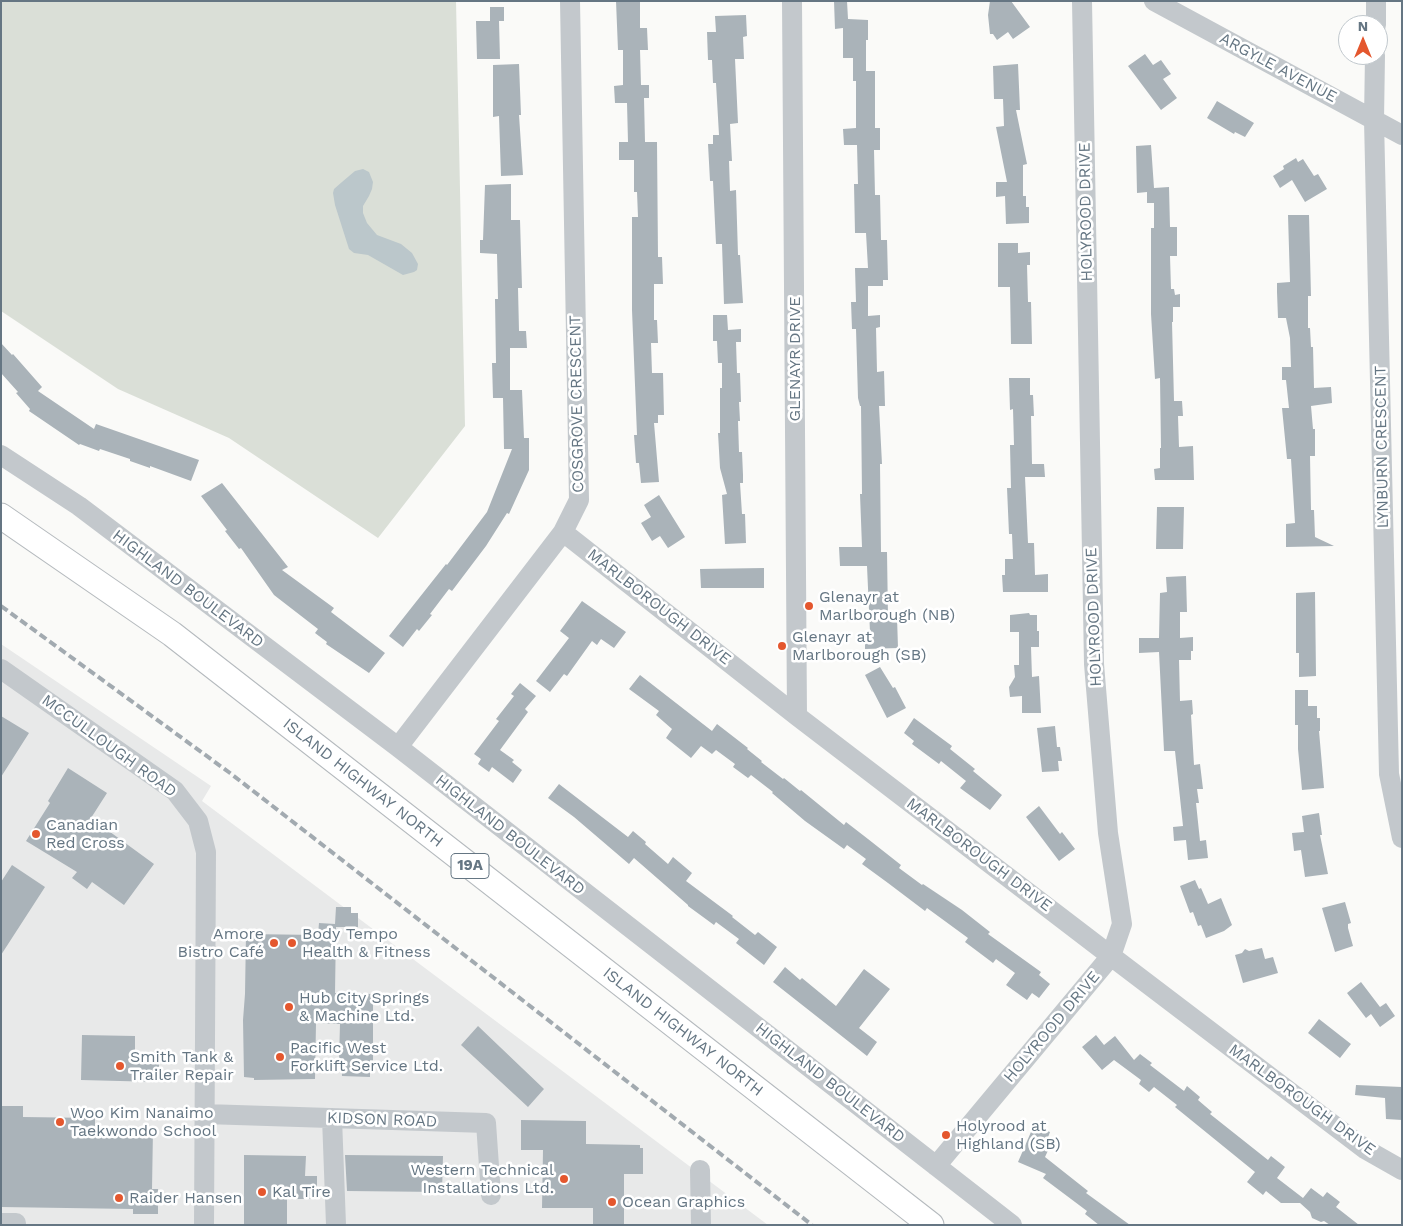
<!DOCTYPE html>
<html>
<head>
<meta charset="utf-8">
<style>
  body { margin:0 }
  #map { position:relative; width:1403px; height:1226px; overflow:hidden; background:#fafaf8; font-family:"Work Sans",sans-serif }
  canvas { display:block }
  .frame { position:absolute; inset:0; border:2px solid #657683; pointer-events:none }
  .north { position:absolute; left:1338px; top:15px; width:50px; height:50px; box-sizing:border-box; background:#fff; border:1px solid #c1c8cd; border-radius:50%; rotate:0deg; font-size:14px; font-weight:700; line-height:20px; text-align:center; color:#657683 }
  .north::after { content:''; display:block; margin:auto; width:18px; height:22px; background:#e4572e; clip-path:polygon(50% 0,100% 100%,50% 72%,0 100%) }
</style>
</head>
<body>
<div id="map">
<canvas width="1403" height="1226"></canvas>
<div class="frame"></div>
<div class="north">N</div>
</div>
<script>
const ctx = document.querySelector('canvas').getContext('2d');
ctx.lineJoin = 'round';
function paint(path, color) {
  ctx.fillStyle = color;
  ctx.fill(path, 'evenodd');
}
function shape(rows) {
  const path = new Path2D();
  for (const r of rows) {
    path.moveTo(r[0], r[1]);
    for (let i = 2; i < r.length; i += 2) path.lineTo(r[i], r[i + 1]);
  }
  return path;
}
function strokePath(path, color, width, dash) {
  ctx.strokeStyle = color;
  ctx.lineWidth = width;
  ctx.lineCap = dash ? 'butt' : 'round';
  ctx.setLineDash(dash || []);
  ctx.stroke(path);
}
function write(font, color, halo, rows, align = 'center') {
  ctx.font = font + ' "Work Sans",sans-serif';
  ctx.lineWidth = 5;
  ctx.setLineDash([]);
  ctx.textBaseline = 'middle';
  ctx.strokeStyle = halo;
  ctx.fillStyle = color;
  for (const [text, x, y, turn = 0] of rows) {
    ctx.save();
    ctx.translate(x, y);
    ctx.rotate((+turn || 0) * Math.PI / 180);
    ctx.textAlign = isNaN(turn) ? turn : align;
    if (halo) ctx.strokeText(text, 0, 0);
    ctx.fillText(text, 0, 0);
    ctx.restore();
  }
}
paint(shape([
  [1,644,211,786,202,801,768,1225,1,1225]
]), '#e8e9e9');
paint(shape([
  [1,1,456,1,465,426,378,538,229,438,118,389,1,311]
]), '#dadfd7');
paint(shape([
  [363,169,369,172,373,182,372,189,369,196,363,206,363,213,367,223,377,235,401,244,412,253,418,264,417,270,414,272,403,275,368,255,354,253,349,249,335,205,333,193,334,189,342,182,355,171]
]), '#bbc7cb');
paint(shape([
  [616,1,640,1,640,28,647,28,648,50,640,50,641,85,649,85,649,98,644,98,645,142,657,142,658,257,662,257,663,284,654,284,654,320,657,320,658,343,651,343,652,373,663,373,664,415,658,415,658,423,654,423,659,482,641,483,639,463,636,463,634,435,637,435,632,310,632,217,638,217,637,192,634,192,634,160,619,160,619,142,628,142,627,103,615,103,614,86,623,85,623,50,618,50],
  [834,1,847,1,848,19,868,20,868,40,866,40,866,71,875,71,875,128,880,128,880,150,874,150,875,195,880,195,881,240,887,240,888,280,883,280,883,286,868,286,868,316,880,315,880,327,876,328,877,372,884,371,885,406,879,406,882,464,880,464,881,552,887,552,888,618,897,617,898,648,865,649,865,632,870,632,867,566,840,566,839,547,862,547,860,494,862,494,861,406,860,406,858,398,856,329,852,329,851,302,856,302,855,268,868,268,866,233,855,233,854,184,858,184,857,145,844,145,843,129,856,128,856,81,853,81,853,58,843,58,843,28,835,29],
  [990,1,1011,1,1030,27,1013,39,1008,32,997,40,993,34,990,34,988,15],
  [490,7,504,7,504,21,499,21,500,59,477,59,476,21,490,21],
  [746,15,747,36,743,37,744,59,735,59,738,123,730,124,732,161,729,161,730,191,736,190,738,255,740,255,743,303,724,304,722,244,716,244,713,181,710,181,708,144,713,144,713,135,719,135,716,83,713,83,712,60,708,60,707,32,716,32,715,16],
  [1145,54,1153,65,1161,60,1171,74,1163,79,1177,98,1161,110,1128,66],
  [519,64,521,115,519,115,523,175,501,176,499,116,493,117,493,65],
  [1018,64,1020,110,1016,110,1027,164,1023,165,1023,196,1026,196,1026,207,1029,207,1029,223,1006,224,1005,196,996,197,996,182,1007,182,996,127,1004,126,1003,99,994,99,993,66],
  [1217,101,1254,123,1245,137,1235,132,1234,134,1207,118],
  [1151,145,1154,188,1169,187,1170,227,1177,227,1177,256,1170,256,1171,289,1174,289,1175,295,1180,294,1180,307,1173,307,1173,322,1172,322,1174,401,1182,401,1183,416,1178,416,1179,447,1193,446,1194,480,1155,480,1154,469,1160,468,1160,448,1161,448,1160,378,1155,379,1151,314,1151,228,1154,228,1154,203,1147,203,1147,192,1137,193,1136,146],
  [1296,158,1298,162,1303,159,1314,176,1318,174,1327,189,1305,202,1292,180,1280,188,1273,176,1284,169,1283,166],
  [511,184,511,220,520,220,522,288,518,288,519,331,526,331,527,348,510,348,510,390,522,390,524,438,529,438,529,470,509,514,507,513,486,546,452,591,449,589,430,614,432,615,419,631,417,629,403,647,389,636,446,564,447,565,487,512,512,449,504,449,503,398,493,398,492,363,496,363,495,299,498,299,497,254,480,253,480,240,483,240,485,185],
  [1288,215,1309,215,1311,296,1308,296,1308,328,1310,328,1311,347,1313,347,1314,388,1331,387,1332,403,1311,406,1313,429,1315,429,1315,456,1310,456,1311,510,1314,510,1315,537,1334,546,1286,547,1286,524,1295,523,1291,459,1287,459,1282,408,1289,408,1286,380,1282,380,1282,367,1291,367,1290,338,1286,318,1278,318,1277,292,1277,283,1290,282],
  [998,243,1018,243,1018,253,1030,252,1030,265,1027,265,1028,302,1031,302,1032,344,1011,344,1010,287,998,287],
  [713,315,727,315,728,330,741,329,741,342,736,342,737,373,740,373,741,402,739,402,740,421,738,421,739,452,742,452,743,475,743,483,740,483,742,514,745,514,746,543,725,544,722,495,727,494,720,468,718,433,720,433,720,388,722,388,722,363,718,363,717,341,713,341],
  [1,343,12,355,13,354,42,387,38,391,94,429,96,424,199,460,191,481,150,466,150,468,130,461,130,459,100,449,99,451,80,444,79,445,29,411,30,409,16,393,18,392,1,373],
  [1009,378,1030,378,1030,395,1033,395,1034,416,1031,416,1032,464,1044,464,1045,477,1025,477,1028,543,1034,543,1035,575,1048,574,1048,592,1003,592,1002,575,1005,575,1005,559,1013,559,1012,534,1009,534,1007,488,1011,488,1010,445,1014,445,1013,409,1010,410],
  [222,483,288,567,282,570,334,608,331,612,385,653,369,673,326,644,327,642,315,633,318,629,274,595,241,548,239,549,225,531,227,530,201,496],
  [659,495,685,537,668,548,660,536,652,541,641,523,651,517,644,505],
  [1157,507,1184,507,1183,549,1156,549],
  [764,568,764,588,701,588,700,569],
  [1186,576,1187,612,1180,612,1180,638,1193,637,1193,651,1191,651,1191,660,1179,660,1180,701,1192,700,1193,714,1191,715,1194,765,1200,764,1203,789,1197,789,1199,803,1196,803,1200,841,1206,840,1208,858,1188,860,1186,840,1174,841,1173,827,1183,826,1175,751,1164,751,1159,652,1139,653,1139,638,1159,638,1160,593,1167,592,1166,577],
  [1315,592,1316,676,1299,677,1299,653,1296,653,1296,593],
  [582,601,626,632,614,648,601,639,597,645,592,641,567,676,564,674,550,692,536,681,569,638,560,631],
  [1029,613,1030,615,1037,615,1037,631,1039,631,1039,647,1031,647,1032,677,1039,676,1041,713,1022,713,1022,696,1010,697,1009,687,1015,677,1014,665,1019,665,1019,632,1010,632,1010,615],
  [880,667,893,688,895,687,906,708,887,718,865,675],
  [640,675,712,731,717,724,748,748,747,749,762,761,761,762,783,779,784,778,800,791,801,790,844,825,846,822,868,839,901,865,899,868,922,885,923,884,962,910,990,932,988,934,1041,972,1039,975,1050,984,1039,998,1032,993,1027,1000,1006,985,1015,973,996,959,993,963,965,942,968,938,927,908,925,911,888,883,862,864,866,859,847,845,844,849,805,821,772,793,773,792,751,775,748,778,733,767,735,764,716,750,712,754,701,746,691,758,666,738,672,729,656,715,659,711,629,689],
  [520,683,536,696,525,709,528,712,500,750,514,760,512,762,522,770,513,783,492,767,489,772,478,764,481,759,474,754,499,721,496,719,514,696,511,694],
  [1295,690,1308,690,1308,706,1317,706,1317,718,1320,718,1320,731,1319,731,1324,788,1302,790,1298,749,1298,725,1295,725],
  [1,716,29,733,1,777],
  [914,718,952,746,950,749,975,769,973,771,1002,795,990,810,960,788,966,781,941,761,939,764,912,744,914,741,904,733],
  [1055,726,1057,747,1060,747,1062,761,1058,761,1059,771,1042,772,1037,728],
  [68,768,107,793,91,818,154,864,124,905,92,882,87,889,72,878,77,872,26,841,50,803,48,801],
  [559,784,628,837,633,831,646,842,645,844,668,864,673,857,692,873,686,881,733,916,732,917,755,935,758,932,777,947,764,965,736,943,739,939,716,922,714,925,688,906,688,905,634,858,629,864,574,817,548,798],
  [1039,806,1060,834,1062,832,1075,849,1059,861,1026,817],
  [1319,813,1322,835,1320,835,1328,874,1305,877,1301,850,1294,851,1292,833,1304,832,1302,816],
  [12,865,45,887,1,955,1,882],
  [1195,880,1199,889,1201,888,1208,904,1221,898,1232,925,1224,931,1206,938,1201,925,1198,926,1193,912,1190,913,1180,886],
  [1345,902,1351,923,1348,924,1348,928,1353,946,1335,952,1322,908],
  [336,907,351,907,351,913,358,913,358,927,336,927,335,993,373,994,373,1061,370,1060,370,1077,342,1076,341,1060,339,1061,340,1024,316,1023,315,1079,254,1080,254,1078,244,1077,243,1020,245,994,246,934,318,935,319,923,335,924],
  [1262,948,1265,959,1273,957,1278,973,1243,983,1235,955,1242,953,1245,949,1249,951],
  [785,967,800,980,802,978,836,1006,864,969,890,989,859,1028,877,1042,867,1056,773,982],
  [1361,982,1380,1007,1386,1003,1395,1016,1380,1027,1371,1014,1366,1018,1347,993],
  [1319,1019,1351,1044,1340,1058,1308,1033],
  [478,1026,544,1089,528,1107,461,1045],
  [82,1035,135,1036,135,1052,159,1052,159,1082,81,1080],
  [1096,1035,1104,1045,1115,1036,1134,1060,1140,1054,1152,1063,1150,1065,1184,1091,1187,1086,1200,1097,1198,1100,1212,1112,1210,1114,1268,1160,1271,1156,1285,1167,1277,1178,1303,1198,1311,1188,1323,1197,1327,1192,1340,1202,1336,1207,1359,1225,1330,1225,1324,1221,1321,1222,1312,1218,1310,1212,1300,1203,1281,1203,1266,1191,1263,1195,1247,1182,1255,1172,1175,1107,1177,1105,1154,1087,1149,1092,1139,1084,1141,1080,1114,1060,1102,1070,1082,1047],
  [1356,1085,1402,1087,1402,1120,1386,1119,1385,1098,1355,1095],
  [1,1106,23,1106,23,1117,95,1118,95,1129,153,1129,152,1189,158,1189,158,1214,133,1214,133,1209,1,1207],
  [521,1120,586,1121,586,1144,640,1145,640,1148,643,1148,643,1174,624,1174,624,1225,593,1225,593,1208,542,1208,543,1150,521,1150],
  [1034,1125,1050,1132,1047,1140,1052,1142,1045,1157,1088,1191,1086,1193,1130,1225,1099,1225,1085,1214,1087,1211,1043,1178,1046,1174,1018,1162],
  [244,1155,306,1156,305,1176,317,1176,317,1199,287,1199,287,1225,244,1225],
  [345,1155,443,1156,442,1192,347,1191]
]), '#aab3b9');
const major = shape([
  [1,516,172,634,931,1225]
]);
strokePath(major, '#b5babe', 27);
strokePath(shape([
  [792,1,797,716],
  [1154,1,1402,135],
  [1376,25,1376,1],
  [1375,55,1374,120,1389,774,1402,838],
  [1,455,79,506,398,747,1012,1225],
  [563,532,797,716,1111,956,1365,1149,1402,1170],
  [1,669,175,791,198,821,206,852,204,1225],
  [398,747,563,532,579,500,570,1],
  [205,1114,486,1123,491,1195],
  [332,1118,336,1225],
  [936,1166,1111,956,1122,924,1108,833,1094,664,1082,1],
  [700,1170,701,1225],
  [1,1223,16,1223]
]), '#c3c8cc', 20);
strokePath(major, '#fff', 25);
strokePath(shape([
  [1,606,230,773,812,1225]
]), '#a2aab0', 4, [8, 4]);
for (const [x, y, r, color] of [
  [809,606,5,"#e4572e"],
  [782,646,5,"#e4572e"],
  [36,834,5,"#e4572e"],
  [274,943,5,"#e4572e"],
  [292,943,5,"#e4572e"],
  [289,1007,5,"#e4572e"],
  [280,1057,5,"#e4572e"],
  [120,1066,5,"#e4572e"],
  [60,1122,5,"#e4572e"],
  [946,1135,5,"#e4572e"],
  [564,1179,5,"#e4572e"],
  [262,1192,5,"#e4572e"],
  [119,1198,5,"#e4572e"],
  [612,1202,5,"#e4572e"]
]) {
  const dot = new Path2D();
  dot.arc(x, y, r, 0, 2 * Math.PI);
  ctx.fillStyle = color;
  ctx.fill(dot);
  strokePath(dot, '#fff', 2);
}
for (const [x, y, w] of [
  [470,866,38]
]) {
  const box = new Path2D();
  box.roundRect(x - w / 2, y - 12.5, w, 25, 4);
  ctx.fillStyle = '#fff';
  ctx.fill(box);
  strokePath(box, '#657683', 1);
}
write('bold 15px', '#657683', null, [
  ["19A",470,866]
]);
write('16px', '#657683', '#fff', [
  ["ARGYLE AVENUE",1278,68,28],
  ["HOLYROOD DRIVE",1086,212,-91],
  ["GLENAYR DRIVE",795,359,-90],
  ["COSGROVE CRESCENT",577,404,-91],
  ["LYNBURN CRESCENT",1382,447,-91],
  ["HIGHLAND BOULEVARD",188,589,37],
  ["MARLBOROUGH DRIVE",659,607,38],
  ["HOLYROOD DRIVE",1094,617,-92],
  ["MCCULLOUGH ROAD",109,746,36],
  ["ISLAND HIGHWAY NORTH",363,783,38],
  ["HIGHLAND BOULEVARD",510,835,38],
  ["MARLBOROUGH DRIVE",979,855,37],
  ["HOLYROOD DRIVE",1052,1027,-50],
  ["ISLAND HIGHWAY NORTH",683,1032,38],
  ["HIGHLAND BOULEVARD",830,1083,38],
  ["MARLBOROUGH DRIVE",1302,1100,36],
  ["KIDSON ROAD",382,1120,2]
]);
write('16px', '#657683', '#fff', [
  ["Glenayr at",819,597],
  ["Marlborough (NB)",819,615],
  ["Glenayr at",792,637],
  ["Marlborough (SB)",792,655],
  ["Canadian",46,825],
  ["Red Cross",46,843],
  ["Amore",264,934,"right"],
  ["Bistro Café",264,952,"right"],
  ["Body Tempo",302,934],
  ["Health & Fitness",302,952],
  ["Hub City Springs",299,998],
  ["& Machine Ltd.",299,1016],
  ["Pacific West",290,1048],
  ["Forklift Service Ltd.",290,1066],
  ["Smith Tank &",130,1057],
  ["Trailer Repair",130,1075],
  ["Woo Kim Nanaimo",70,1113],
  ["Taekwondo School",70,1131],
  ["Holyrood at",956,1126],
  ["Highland (SB)",956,1144],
  ["Western Technical",554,1170,"right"],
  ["Installations Ltd.",554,1188,"right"],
  ["Kal Tire",272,1192],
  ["Raider Hansen",129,1198],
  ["Ocean Graphics",622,1202]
], 'left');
</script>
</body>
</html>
